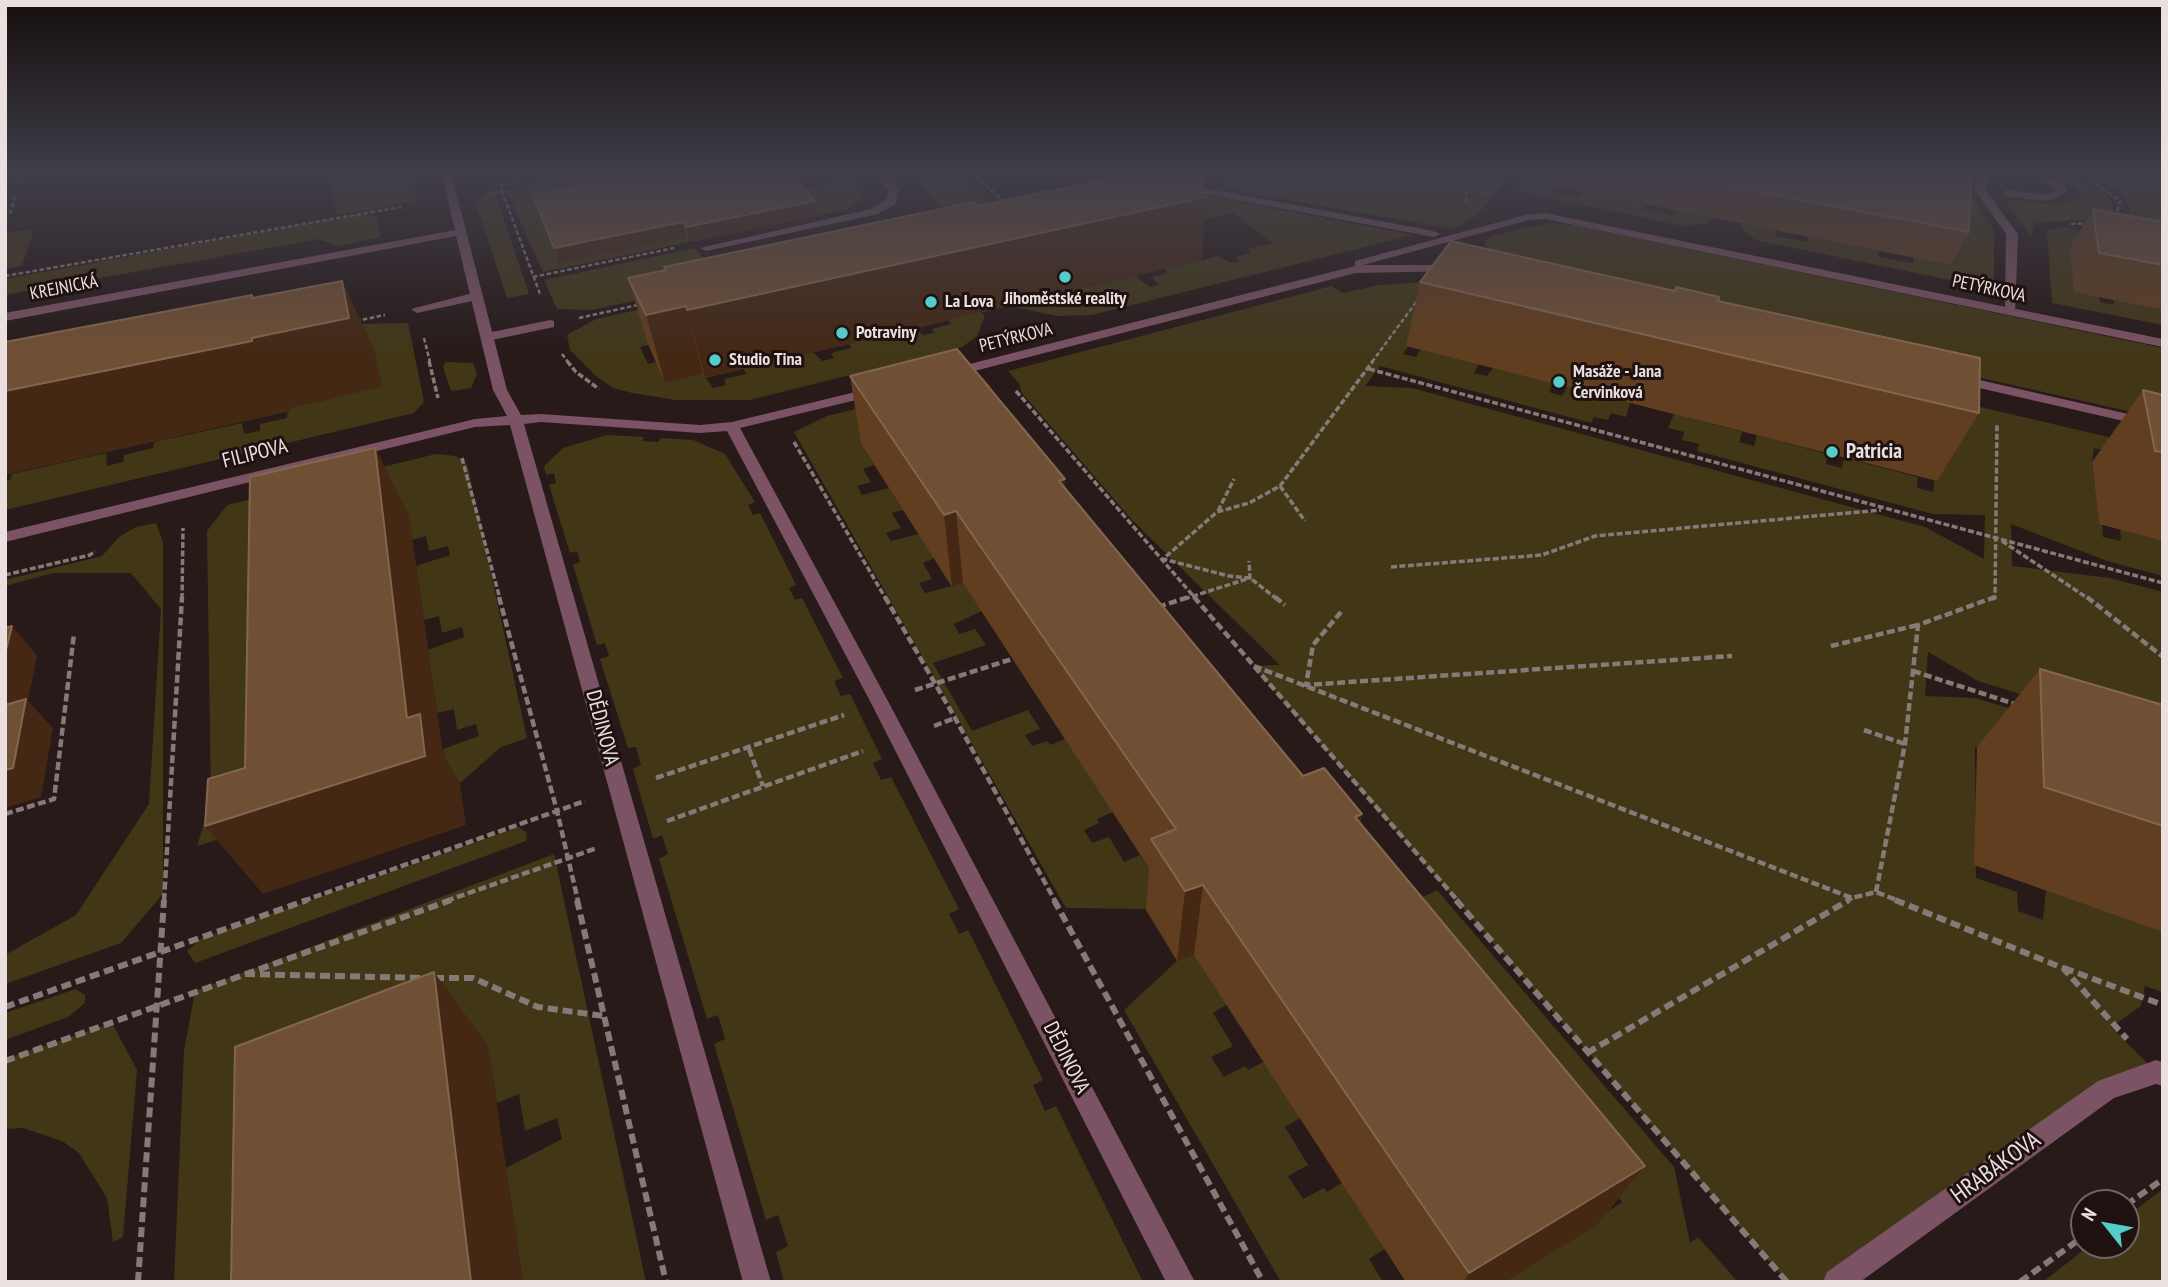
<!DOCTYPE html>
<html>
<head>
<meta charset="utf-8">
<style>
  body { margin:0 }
  #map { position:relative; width:2168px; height:1287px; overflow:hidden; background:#271a19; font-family:"PT Sans Narrow",sans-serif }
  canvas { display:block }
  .frame { position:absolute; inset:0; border:7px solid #eae0df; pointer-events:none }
  .north { position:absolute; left:2070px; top:1189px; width:70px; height:70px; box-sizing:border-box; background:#1e1110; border:2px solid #706463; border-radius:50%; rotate:301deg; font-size:19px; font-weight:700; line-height:28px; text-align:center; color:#eae0df }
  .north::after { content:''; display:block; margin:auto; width:24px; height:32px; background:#54cdc8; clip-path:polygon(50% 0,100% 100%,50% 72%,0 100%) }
</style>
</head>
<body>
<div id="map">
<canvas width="2168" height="1287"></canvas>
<div class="frame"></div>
<div class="north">N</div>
</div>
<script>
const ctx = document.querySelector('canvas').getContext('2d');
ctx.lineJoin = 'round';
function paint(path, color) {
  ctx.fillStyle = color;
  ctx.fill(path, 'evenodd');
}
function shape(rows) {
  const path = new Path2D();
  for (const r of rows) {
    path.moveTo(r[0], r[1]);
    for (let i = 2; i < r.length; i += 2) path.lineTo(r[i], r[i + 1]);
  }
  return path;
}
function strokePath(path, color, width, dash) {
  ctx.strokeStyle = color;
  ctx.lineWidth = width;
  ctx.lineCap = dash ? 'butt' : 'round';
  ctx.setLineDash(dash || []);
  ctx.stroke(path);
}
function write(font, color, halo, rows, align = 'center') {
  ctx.font = font + ' "PT Sans Narrow",sans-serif';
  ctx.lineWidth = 6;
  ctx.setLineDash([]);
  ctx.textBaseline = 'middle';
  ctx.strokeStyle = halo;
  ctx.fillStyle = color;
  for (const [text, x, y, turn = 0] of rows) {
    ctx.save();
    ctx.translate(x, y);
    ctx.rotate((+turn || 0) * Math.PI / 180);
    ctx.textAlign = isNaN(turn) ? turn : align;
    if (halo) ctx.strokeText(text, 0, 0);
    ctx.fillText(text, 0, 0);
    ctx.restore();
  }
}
paint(shape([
  [330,176,412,176,417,201,337,215],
  [576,176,710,176,658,186,690,242,543,272,506,189],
  [838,176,855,176,863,187,860,201,847,209,817,216,797,190,826,185],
  [912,176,963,176,1003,213,1181,176,1209,176,592,310,557,309,544,280,695,248,704,259,944,209],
  [1217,176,1511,176,1475,217,1452,229,1233,190],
  [1832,176,1966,192,1972,196,1994,231,1994,289,1755,240,1741,228,1742,223,1776,230,1775,236,1807,242,1809,236,1878,250,1878,257,1913,263,1914,257],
  [2056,176,2075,176,2100,189,2112,201,2113,211,2094,219,2034,223,2031,237,2004,199,2053,204,2067,203,2079,197,2081,193,2074,185],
  [2090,176,2163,177,2163,238,2124,222,2129,215,2130,206,2116,190],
  [1523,179,1554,185,1551,191,1579,197,1583,191,1644,203,1642,209,1672,215,1675,210,1712,217,1709,223,1682,226,1620,213,1520,192,1517,188],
  [1181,191,1413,235,1092,315,1057,316,1018,308,1016,305,1047,297,1059,307,1069,305,1064,299,1081,294,1077,290,1135,276,1150,287,1159,285,1152,277,1168,273,1165,269,1219,256,1232,263,1240,261,1235,257,1251,253,1247,249,1273,243,1233,213,1207,219],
  [495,194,529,294,507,298,474,198],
  [361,214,377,216,380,237,338,246,319,239,5,295,5,279],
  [1549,223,1574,225,2163,348,2163,419,1507,271,1488,260,1485,242,1492,236],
  [2062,227,2163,246,2099,297,2100,302,2114,305,2114,300,2163,305,2163,325,2052,303,2047,230],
  [34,229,22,266,5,269,5,233],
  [900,253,684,336,640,347,648,364,656,362,703,374,713,388,726,385,724,379,746,374,743,368,813,352,822,361,834,358,831,353,851,348,849,343,914,327,923,335,934,333,932,329,951,324,948,319,980,312,985,316,977,336,962,347,750,400,676,400,632,393,613,388,596,376,570,350,567,335,596,319],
  [1442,281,1440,299,1406,344,1409,345,1403,354,1416,357,1421,349,1479,364,1474,373,1487,376,1493,368,1553,383,1549,392,1562,396,1567,387,1630,403,1626,417,1611,413,1608,420,1594,417,1591,423,1380,366,1365,386,1412,388,1925,527,1984,559,1985,515,1933,514,1697,451,1699,444,1682,440,1684,432,1668,428,1674,414,1742,432,1739,442,1754,446,1757,435,1827,454,1826,464,1842,468,1844,458,1918,477,1917,488,1933,492,1934,481,1937,481,1709,343,2163,450,2111,452,2094,448,2092,462,2099,523,2102,525,2103,537,2121,541,2120,529,2163,541,2163,576,2107,561,2011,524,2012,566,2110,578,2163,592,2163,738,1978,681,1928,652,1925,696,1975,698,2163,755,2044,768,1975,747,1976,878,2017,892,2018,911,2043,920,2046,890,2163,931,2163,992,2145,986,2141,1006,2111,1027,2156,1072,2107,1089,1837,1282,1787,1282,1253,666,1280,665,1133,521,1022,393,1019,383,1008,371,1332,286,1342,293,1380,285],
  [408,323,424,402,414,413,5,510,5,481,10,480,12,474,106,453,107,466,123,462,124,455,153,448,154,442,242,423,244,434,260,431,260,424,287,418,288,408,330,399,329,377,360,324],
  [445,362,473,363,477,374,471,388,451,391,443,367],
  [983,378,991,387,985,390,1007,407,861,444,874,465,863,469,871,482,857,486,862,495,889,488,903,510,892,513,901,528,886,533,891,541,919,534,934,558,923,563,932,579,919,583,925,593,963,583,982,611,954,624,959,634,975,629,986,645,933,663,972,731,1028,710,1040,729,1025,735,1032,746,1047,741,1050,745,1065,739,1113,812,1097,819,1099,823,1084,830,1092,843,1109,837,1124,862,1140,855,1170,899,1147,909,1066,908,794,432,827,416],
  [607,435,644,437,642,441,658,442,661,438,693,440,725,454,755,502,748,505,753,515,760,513,796,585,789,588,795,600,802,598,843,678,834,681,841,696,850,694,882,759,873,763,881,780,891,777,959,909,949,914,959,934,968,930,1043,1080,1033,1085,1045,1111,1056,1106,1143,1282,784,1282,776,1252,788,1246,778,1215,766,1220,714,1044,725,1039,718,1015,707,1019,659,859,668,854,662,835,653,839,633,769,641,765,636,747,628,748,600,659,609,656,605,643,597,645,573,565,580,562,577,551,570,553,549,485,556,483,554,473,546,475,544,466,563,448],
  [436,454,456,456,467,464,527,738,501,747,460,783,448,787,443,749,479,736,476,724,457,730,454,709,437,713,428,650,464,637,462,627,442,633,439,616,424,620,416,566,450,555,448,546,429,551,426,536,412,540,408,515,274,579,248,585,248,594,274,588,247,673,246,683,275,695,223,838,197,846,211,800,207,531,227,505],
  [156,523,163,543,163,894,121,943,5,984,5,955,76,915,149,804,161,609,131,573,53,573,5,586,5,580,102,556,119,537,136,527],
  [519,827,527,833,526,841,195,963,187,951,202,938],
  [554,854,646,1282,523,1282,506,1168,562,1139,557,1118,525,1131,519,1094,497,1103,487,1045,313,1282,174,1282,184,1051,195,991],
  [1437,890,1674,1167,1690,1243,1698,1237,1738,1282,1505,1282,1622,1202,1603,1177,1417,900],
  [1195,954,1228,1004,1213,1013,1233,1046,1211,1057,1224,1077,1245,1066,1248,1070,1265,1061,1302,1117,1285,1127,1308,1165,1288,1176,1303,1199,1324,1188,1327,1192,1343,1182,1386,1248,1369,1259,1383,1282,1281,1282,1124,1010,1178,960],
  [76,989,85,995,85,1003,68,1017,5,1040,5,1013],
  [112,1023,137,1070,123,1237,113,1242,107,1198,79,1153,62,1141,23,1128,5,1129,5,1059],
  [2163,1189,2163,1282,2043,1282,2090,1245,2126,1245,2126,1217]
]), '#413717');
strokePath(shape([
  [975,176,1007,204],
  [498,178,501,186],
  [2091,180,2120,201,2117,213,2112,216],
  [17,185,20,176],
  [502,191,540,294],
  [487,194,502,191,501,186,556,176],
  [1484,194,1499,176],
  [1466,202,1467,176],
  [10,214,15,196],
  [2071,224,2090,223],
  [5,276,401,207],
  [533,277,674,248],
  [579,318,642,304],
  [356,321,385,315],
  [424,338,430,362],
  [562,354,568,362],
  [1372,362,1417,301]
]), '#867a79', 2.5, [4.5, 2.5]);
strokePath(shape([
  [429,361,438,398],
  [567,361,576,372,599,389],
  [1369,369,2163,583],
  [1016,391,1196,599],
  [794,442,886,599],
  [462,458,500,599],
  [1280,486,1305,521],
  [1218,511,1234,479],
  [2002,541,2089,599],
  [1391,567,1542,555,1595,536,1881,510],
  [5,575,90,555,95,551],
  [182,599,183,528],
  [1184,599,1250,578,1249,561],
  [1277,599,1250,578,1229,576,1163,559,1217,512,1249,503,1280,486,1373,361],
  [1992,599,1995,598,1997,423]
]), '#867a79', 3.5, [6, 2.5]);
strokePath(shape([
  [499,597,557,811,578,901],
  [885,597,955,718,1055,901],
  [1194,597,1458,901],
  [1275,597,1285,605],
  [2087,597,2163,657],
  [1158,607,1189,597],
  [1341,612,1313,645,1306,685,1732,656],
  [1831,646,1918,625],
  [1254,666,1852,898,1876,892,1899,901],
  [1913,671,2015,704],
  [915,690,1012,659],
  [934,726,955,718],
  [1864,730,1905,744],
  [749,749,763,786],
  [656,778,844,715],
  [5,814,54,799,74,634],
  [667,821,863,751],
  [1876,892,1905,744,1918,625,1995,597],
  [164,901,182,597],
  [303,901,585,801],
  [446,901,597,848],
  [1846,901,1852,898]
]), '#867a79', 4.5, [8, 3.5]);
strokePath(shape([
  [577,900,666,1282],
  [1054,900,1263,1282],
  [1456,900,1787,1282],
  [1895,900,2063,968,2127,1039],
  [2064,968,2163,1005],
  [245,974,425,978],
  [434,978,473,978,538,1007,604,1016],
  [5,1007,307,900],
  [1587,1053,1849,900],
  [5,1061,451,900],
  [2126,1205,2163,1179],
  [138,1282,164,900],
  [2020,1282,2084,1236]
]), '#867a79', 6, [10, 5]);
paint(shape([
  [1978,176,1988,176,1985,190,2018,234,2015,314,2011,315,2005,311,2006,234,1975,190,1978,176],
  [2035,176,2048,176,2064,185,2068,191,2048,201,2006,196,2001,193,2006,190,2047,195,2057,190,2035,176],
  [1182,184,1434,231,1440,234,1434,237,1178,189,1177,187,1182,184],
  [477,292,483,296,481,299,417,313,411,309,477,292],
  [550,320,554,321,554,327,487,341,481,337,487,333,550,320]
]), '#7b5364');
paint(shape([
  [442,176,452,176,507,390,521,415,541,414,700,425,732,422,876,387,883,391,881,394,740,428,889,703,1195,1282,1166,1282,871,703,727,431,700,433,541,422,524,424,771,1282,743,1282,510,425,475,427,5,542,5,532,475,419,507,416,493,390,456,236,5,321,5,313,455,230,442,176],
  [875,176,886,176,899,190,895,204,878,214,706,251,700,248,871,209,886,200,889,191,875,176],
  [1545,213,2163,339,2163,347,1545,219,1529,220,1363,265,1452,265,1456,267,1456,271,1356,273,951,377,944,373,946,370,1355,266,1355,261,1525,215,1545,213],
  [1958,375,2163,422,2163,430,1953,382,1951,379,1958,375],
  [2156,1060,2163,1062,2163,1086,2156,1084,2114,1098,1860,1282,1823,1282,1827,1272,2098,1081,2156,1060]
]), '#7b5364');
paint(shape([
  [1524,176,1971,176,1969,232,1951,265,1523,180],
  [533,195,817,216,690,242,687,237,559,263],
  [978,206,1202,260,705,378,703,374,665,383,648,344,628,278,665,270,664,267],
  [2093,209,2163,222,2163,310,2074,292,2070,247],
  [1420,282,1718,301,1979,413,1937,481,1406,346],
  [850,376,1065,479,1065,488,1303,776,1362,814,1360,823,1645,1166,1597,1225,1505,1282,1406,1282,1194,955,1177,961,1146,910,1149,868,963,583,952,587,861,444],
  [2143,390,2163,395,2163,541,2099,524,2092,462],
  [2040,669,2163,705,2163,932,1974,865,1977,747]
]), '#613e1f');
paint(shape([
  [998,176,1016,176,998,180],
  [1206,197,1202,260,705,378,687,310],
  [815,201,817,216,690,242,686,227],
  [683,222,687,237,559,263,554,248],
  [342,281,374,349,382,387,290,408,291,411,5,475,5,391,252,295,273,333],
  [686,306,703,374,665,383,646,315],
  [375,448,409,515,443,754,460,783,466,825,263,894,205,826,407,718],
  [1065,479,1066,550,1059,481],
  [956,511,963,583,952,587,944,515],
  [12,626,37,655,28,701,53,728,41,797,5,808,5,654],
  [1362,814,1343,885,1355,817],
  [1203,885,1194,955,1177,961,1185,891],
  [434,972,488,1045,523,1282,471,1282],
  [1645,1166,1597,1225,1505,1282,1463,1282,1469,1273]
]), '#442814');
const building = shape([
  [631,176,795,176,815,201,686,227,683,222,554,248,533,195,631,176],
  [1121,176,1201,176,1206,197,687,310,686,306,646,315,628,278,666,270,664,267,974,202,978,206,1121,176],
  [1677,176,1971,176,1969,232,1677,176],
  [2093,209,2163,222,2163,265,2099,253,2093,209],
  [1451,241,1675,291,1676,287,1719,297,1718,301,1980,358,1979,413,1420,282,1451,241],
  [342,281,349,318,252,338,252,341,5,391,5,342,252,295,252,298,342,281],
  [957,349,1065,479,1059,481,1303,776,1324,768,1362,814,1355,817,1645,1166,1469,1273,1203,885,1185,891,1151,839,1176,829,956,511,944,515,850,376,957,349],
  [2143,390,2163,395,2163,452,2155,451,2143,390],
  [375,448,407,718,420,714,425,756,205,826,208,779,245,768,250,477,375,448],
  [12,626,5,654,5,628,12,626],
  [2040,669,2163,705,2163,826,2044,787,2040,669],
  [26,699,13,768,5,770,5,705,26,699],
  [434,972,471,1282,231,1282,235,1047,434,972]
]);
paint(building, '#705034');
strokePath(building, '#83664f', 2);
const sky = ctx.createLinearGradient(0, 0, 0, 356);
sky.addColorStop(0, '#150e0e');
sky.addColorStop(0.49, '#413e49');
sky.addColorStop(1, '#413e4900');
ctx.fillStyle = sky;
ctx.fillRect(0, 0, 2168, 356);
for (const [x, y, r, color] of [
  [1065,277,7,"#54cdc8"],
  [931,302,7,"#54cdc8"],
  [842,333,7,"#54cdc8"],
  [715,360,7,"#54cdc8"],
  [1559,382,7,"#54cdc8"],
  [1832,452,7,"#54cdc8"]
]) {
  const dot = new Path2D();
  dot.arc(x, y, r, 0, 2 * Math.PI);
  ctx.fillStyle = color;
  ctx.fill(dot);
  strokePath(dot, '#1e1110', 2.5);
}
write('18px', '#eae0df', '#1e1110', [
  ["KREJNICKÁ",64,288,-11],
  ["PETÝRKOVA",1989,289,12],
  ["PETÝRKOVA",1016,338,-14]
]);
write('bold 18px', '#eae0df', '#1e1110', [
  ["Jihoměstské reality",1065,299,"center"],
  ["La Lova",945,302],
  ["Potraviny",856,333],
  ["Studio Tina",729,360],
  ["Masáže - Jana",1573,372],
  ["Červinková",1573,393]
], 'left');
write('bold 21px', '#eae0df', '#1e1110', [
  ["Patricia",1846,452]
], 'left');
write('21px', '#eae0df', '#1e1110', [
  ["FILIPOVA",255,454,-14],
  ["DĚDINOVA",602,728,75],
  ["DĚDINOVA",1066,1058,63]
]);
write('24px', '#eae0df', '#1e1110', [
  ["HRABÁKOVA",1996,1168,-36]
]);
</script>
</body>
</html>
